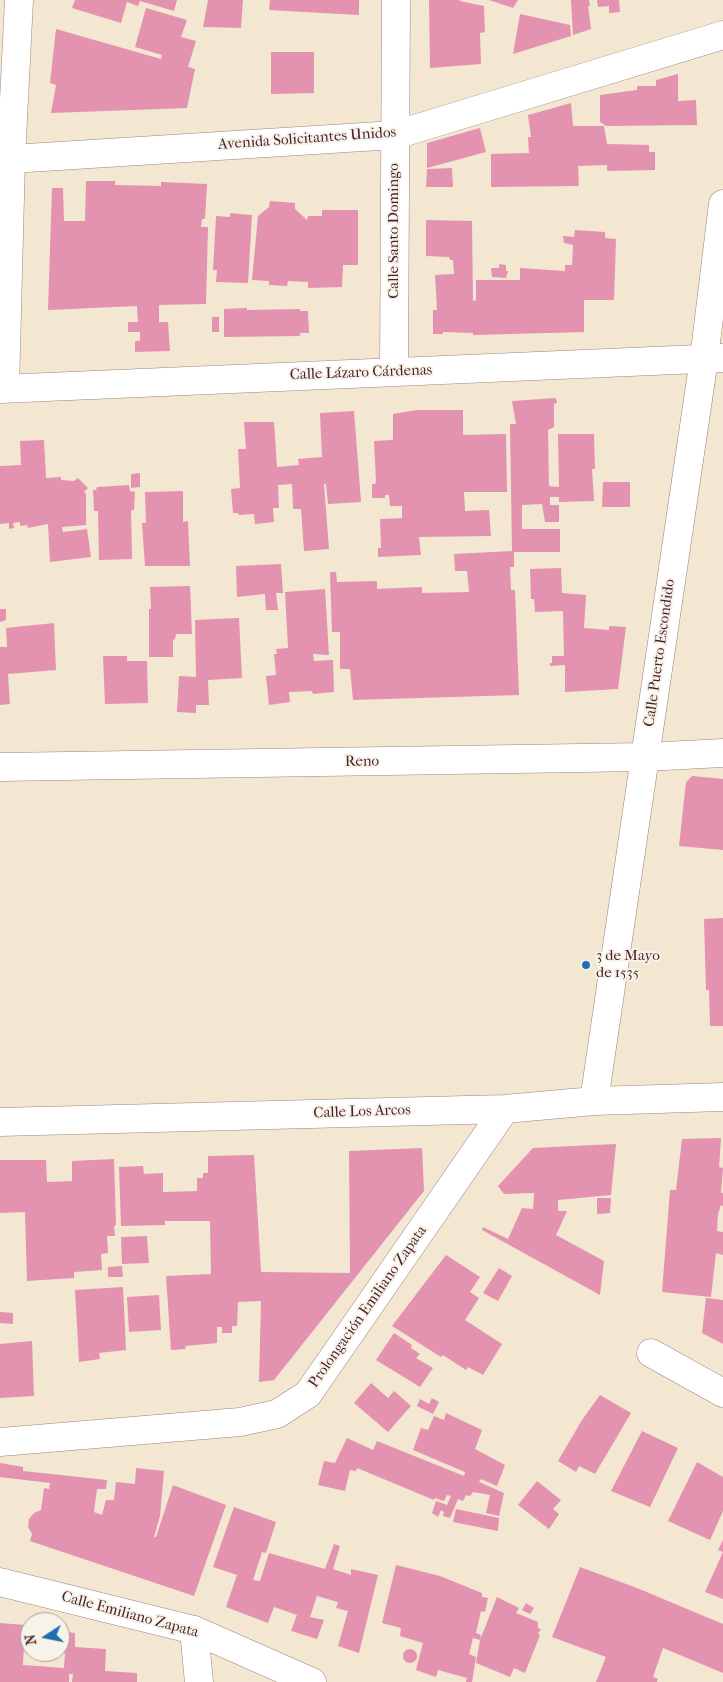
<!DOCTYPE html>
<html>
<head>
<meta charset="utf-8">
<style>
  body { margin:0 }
  #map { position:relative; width:723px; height:1682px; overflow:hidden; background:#f3e7d1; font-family:"IM FELL French Canon",serif }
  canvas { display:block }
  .north { position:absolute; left:20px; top:1612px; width:50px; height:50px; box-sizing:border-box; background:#f7f3e8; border:1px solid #b29e9c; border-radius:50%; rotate:259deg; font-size:14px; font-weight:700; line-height:20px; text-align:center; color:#4a1f2b }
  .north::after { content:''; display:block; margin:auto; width:18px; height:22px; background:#1f6fb2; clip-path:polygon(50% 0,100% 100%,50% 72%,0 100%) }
</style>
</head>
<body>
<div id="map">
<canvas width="723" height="1682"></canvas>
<div class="north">N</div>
</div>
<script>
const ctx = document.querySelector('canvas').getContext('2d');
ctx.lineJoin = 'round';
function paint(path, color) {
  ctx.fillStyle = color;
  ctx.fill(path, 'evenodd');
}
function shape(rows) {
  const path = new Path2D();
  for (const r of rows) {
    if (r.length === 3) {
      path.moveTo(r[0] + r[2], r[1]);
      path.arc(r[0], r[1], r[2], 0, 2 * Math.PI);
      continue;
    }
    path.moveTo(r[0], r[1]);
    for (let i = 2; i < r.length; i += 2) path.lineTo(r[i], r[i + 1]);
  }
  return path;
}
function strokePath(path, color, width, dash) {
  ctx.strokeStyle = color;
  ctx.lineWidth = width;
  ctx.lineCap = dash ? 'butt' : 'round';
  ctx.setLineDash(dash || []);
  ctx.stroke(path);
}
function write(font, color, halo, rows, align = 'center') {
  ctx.font = font + ' "IM FELL French Canon",serif';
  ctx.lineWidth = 4;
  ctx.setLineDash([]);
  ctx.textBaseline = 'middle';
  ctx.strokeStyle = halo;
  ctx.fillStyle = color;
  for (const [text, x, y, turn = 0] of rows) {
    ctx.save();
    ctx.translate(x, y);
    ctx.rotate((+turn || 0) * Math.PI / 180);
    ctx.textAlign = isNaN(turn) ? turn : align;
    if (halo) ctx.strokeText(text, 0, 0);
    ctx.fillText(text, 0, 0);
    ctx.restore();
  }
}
paint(shape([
  [75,0,177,0,174,11,140,1,138,6,127,2,121,23,72,8],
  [208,0,243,0,241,28,203,27],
  [270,0,359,0,359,15,269,10],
  [429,0,460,0,460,1,484,6,485,32,480,33,481,64,430,68],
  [489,0,518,0,513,8],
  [571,0,589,0,590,6,588,6,591,29,573,35],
  [597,0,619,0,620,12,609,13,609,6,598,7],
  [146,8,187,20,181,37,196,41,188,67,195,69,187,108,51,113,56,85,50,83,56,29,161,59,162,55,135,47],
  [520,14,570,25,571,36,513,54],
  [271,52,314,52,314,93,271,94],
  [678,74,678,101,696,100,697,125,606,126,600,122,600,95,637,90,637,86,656,86,656,80],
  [571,103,573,126,604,126,607,144,649,145,649,152,655,152,655,170,607,171,607,165,578,166,579,186,491,187,491,154,529,153,528,137,531,137,528,115],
  [480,128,486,152,427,168,427,143],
  [452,168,453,187,426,187,427,169],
  [86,181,115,181,115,185,161,186,161,182,207,184,205,219,202,219,201,227,208,227,206,304,159,305,159,322,168,322,170,351,135,352,135,341,140,341,140,332,128,332,128,322,138,322,137,306,48,310,52,188,63,188,64,221,85,221],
  [270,201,295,203,295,209,307,220,308,216,322,216,322,210,358,210,358,265,343,265,342,287,308,288,308,282,288,281,287,286,269,285,269,281,252,280,258,216,269,207],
  [230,213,252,215,248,283,216,282,217,270,213,270,216,216,230,217],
  [426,220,472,221,473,301,476,300,476,280,520,280,520,268,565,271,565,265,572,265,573,245,564,243,563,236,574,237,575,230,605,232,605,238,616,239,614,300,584,300,584,332,473,335,473,333,443,332,443,334,433,334,433,310,437,310,435,275,454,274,453,260,450,260,449,257,426,256],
  [499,264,506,265,506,271,508,271,506,278,492,277,491,268,499,268],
  [247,308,247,310,300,309,300,311,308,311,309,333,300,333,300,336,224,337,224,309],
  [212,317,219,317,219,332,212,332],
  [556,398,557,403,554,404,554,427,548,430,549,486,559,487,558,434,594,434,595,469,592,469,594,501,559,502,559,497,550,497,550,505,559,505,559,522,545,522,542,504,522,505,522,529,560,529,560,552,514,552,514,567,510,567,511,590,515,590,519,695,353,700,350,669,340,669,340,632,332,632,330,572,336,572,337,582,377,581,377,589,422,587,422,593,469,592,467,571,455,571,454,554,512,551,510,424,516,424,512,401],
  [417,410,463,410,463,435,506,434,507,492,464,492,465,511,489,510,491,536,419,537,421,555,378,557,378,548,381,548,380,519,402,518,402,506,390,506,389,495,385,495,385,498,372,498,372,484,375,484,376,482,374,441,393,440,393,414],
  [354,411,361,502,328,504,326,484,324,484,329,549,304,551,301,509,293,509,292,484,278,485,279,508,273,508,274,522,255,524,254,514,239,515,238,513,233,513,231,489,240,488,238,449,246,449,244,422,274,422,277,467,299,465,298,459,322,457,320,413],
  [44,440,46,478,61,477,61,480,74,481,78,478,88,488,84,492,86,494,86,525,62,527,63,532,87,529,91,557,50,562,48,524,28,528,27,525,20,526,20,522,13,523,14,528,9,529,9,523,0,524,0,466,21,465,20,441],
  [140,473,140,487,131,488,131,474],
  [603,482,630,482,630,507,602,507],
  [129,485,130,491,135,492,134,510,131,510,132,559,99,560,98,511,94,511,93,490,96,490,97,487],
  [183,491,183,522,188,521,190,566,145,566,142,523,146,523,145,492],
  [281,564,283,593,276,593,278,610,266,610,265,594,237,597,236,566],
  [561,568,562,593,586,595,584,628,609,630,609,626,626,627,618,689,565,692,565,665,550,666,550,663,552,663,552,656,564,656,563,611,535,612,534,599,531,599,530,569],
  [190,586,192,634,176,634,175,639,173,640,173,657,149,657,149,609,151,609,150,587],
  [325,589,329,655,313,654,314,661,333,660,334,692,313,694,312,691,289,692,290,702,269,705,266,676,276,675,274,654,277,654,276,649,288,648,285,592],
  [0,609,6,609,6,620,0,622],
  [239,618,242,678,208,680,209,705,196,705,196,713,177,712,179,676,196,677,195,620],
  [54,623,56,670,8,674,10,704,0,705,0,647,7,647,6,628],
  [103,656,127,656,127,661,147,661,148,703,105,704],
  [692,776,723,779,723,850,679,846,686,782],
  [723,918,723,1026,710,1026,709,990,706,990,704,919],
  [721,1138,719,1167,723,1168,721,1193,723,1193,723,1206,721,1205,718,1214,717,1231,723,1232,723,1255,716,1253,711,1297,662,1292,670,1190,676,1190,682,1139],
  [616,1144,611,1195,558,1200,558,1211,567,1211,556,1235,604,1261,600,1295,482,1230,483,1227,508,1239,522,1208,533,1209,534,1193,504,1194,498,1186,533,1148],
  [422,1148,424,1191,274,1380,259,1382,261,1301,238,1302,237,1326,232,1326,232,1333,222,1333,222,1327,217,1327,217,1343,185,1346,186,1349,171,1350,166,1276,211,1274,210,1221,165,1221,165,1225,121,1226,119,1167,143,1166,144,1174,163,1173,163,1192,197,1191,197,1178,203,1178,203,1173,208,1173,208,1156,254,1155,261,1272,350,1273,349,1151],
  [114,1159,116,1225,114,1226,115,1236,107,1236,108,1253,101,1254,102,1270,74,1272,74,1278,27,1281,25,1212,0,1213,0,1160,46,1160,47,1182,72,1181,72,1161],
  [597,1198,611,1198,610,1213,597,1214],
  [147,1236,149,1263,122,1264,121,1237],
  [446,1255,480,1277,470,1292,479,1298,465,1320,502,1344,483,1375,468,1367,466,1370,443,1355,441,1357,392,1326],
  [122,1266,123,1277,108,1277,108,1267],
  [499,1268,512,1276,498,1301,483,1293],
  [123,1287,126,1350,99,1353,100,1359,79,1362,75,1290],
  [159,1295,161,1330,129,1332,127,1297],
  [706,1298,723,1300,723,1344,702,1333],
  [0,1312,13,1313,13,1324,0,1323],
  [394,1333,412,1345,411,1348,420,1354,416,1358,433,1368,420,1387,376,1360],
  [32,1341,34,1396,0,1398,0,1344],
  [371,1383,388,1398,394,1391,411,1406,388,1432,354,1403],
  [600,1395,631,1413,595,1474,579,1466,576,1472,558,1461,582,1420],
  [432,1398,439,1402,433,1414,417,1406,420,1399,429,1404],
  [446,1413,482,1430,475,1449,505,1465,497,1486,481,1479,479,1482,504,1493,499,1516,486,1513,490,1495,473,1492,470,1496,466,1495,463,1501,458,1499,450,1518,443,1516,444,1512,441,1510,438,1517,432,1513,436,1501,447,1505,451,1496,447,1495,444,1501,435,1498,434,1500,357,1468,356,1471,350,1470,345,1491,318,1485,324,1461,335,1463,347,1438,373,1450,377,1441,464,1476,465,1472,413,1450,421,1428,428,1430,434,1416,444,1420],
  [642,1431,678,1448,650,1507,611,1491],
  [697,1462,723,1477,723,1511,710,1540,668,1521],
  [0,1463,23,1467,23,1471,107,1480,106,1489,97,1489,94,1512,102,1515,106,1500,114,1500,116,1482,135,1484,136,1468,164,1471,160,1516,154,1537,156,1537,173,1485,226,1505,194,1596,30,1541,32,1534,28,1527,29,1519,34,1513,41,1510,44,1488,49,1489,50,1483,0,1477],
  [537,1481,561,1500,553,1509,559,1514,549,1529,518,1505],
  [234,1507,276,1522,266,1553,262,1552,253,1580,260,1581,269,1553,325,1569,334,1544,340,1546,333,1569,351,1575,351,1569,378,1575,359,1653,338,1646,348,1611,336,1608,338,1602,317,1596,310,1617,324,1620,317,1639,291,1631,297,1615,274,1607,268,1623,226,1607,237,1575,213,1567],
  [456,1509,499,1518,498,1531,453,1522],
  [723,1540,723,1599,705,1592,723,1552,718,1550],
  [396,1565,440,1576,482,1593,482,1597,488,1598,485,1612,481,1611,476,1633,481,1635,480,1640,473,1638,469,1654,476,1657,472,1682,466,1682,467,1678,438,1670,436,1677,416,1670,423,1643,400,1636,401,1628,382,1623],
  [580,1567,637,1588,723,1624,723,1673,663,1648,653,1677,658,1679,657,1682,596,1682,606,1657,552,1637],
  [497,1597,519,1608,516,1613,538,1622,538,1628,541,1629,538,1634,540,1635,525,1673,514,1668,510,1677,476,1663,480,1640],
  [526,1603,534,1608,530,1614,522,1610],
  [0,1623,25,1625,23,1665,64,1668,65,1653,60,1653,60,1631,75,1633,75,1647,106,1649,105,1671,137,1673,137,1682,72,1682,73,1674,69,1674,69,1682,0,1682],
  [410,1656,7]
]), '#e392b0');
const street = shape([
  [0,151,11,159,395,135,723,35],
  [394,372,396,0],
  [5,388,11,159,19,0],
  [0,389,723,358],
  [594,1101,645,757,723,753],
  [0,1122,505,1109,594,1101,723,1097],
  [651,1353,723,1393],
  [0,1442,240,1422,277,1414,308,1394,505,1109],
  [194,1630,199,1682]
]);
const secondary = shape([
  [0,767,645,757,704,359,723,204],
  [0,1582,194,1630,312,1682]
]);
strokePath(street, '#9e837e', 29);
strokePath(secondary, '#9e837e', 29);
strokePath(street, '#fff', 28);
strokePath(secondary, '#fff', 28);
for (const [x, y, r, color] of [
  [586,965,5,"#1f6fb2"]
]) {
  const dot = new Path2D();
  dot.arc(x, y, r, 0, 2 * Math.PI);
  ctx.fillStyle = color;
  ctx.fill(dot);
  strokePath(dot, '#f7f3e8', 2);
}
write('15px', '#4a1f2b', '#f7f3e8', [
  ["Avenida Solicitantes Unidos",307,139,-4],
  ["Calle Santo Domingo",394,231,-90],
  ["Calle Lázaro Cárdenas",361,373,-2],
  ["Calle Puerto Escondido",660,653,-82],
  ["Reno",362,762,-1],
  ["Calle Los Arcos",362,1112,-2],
  ["Prolongación Emiliano Zapata",368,1307,-55],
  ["Calle Emiliano Zapata",130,1615,15]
]);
write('15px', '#4a1f2b', '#f7f3e8', [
  ["3 de Mayo",596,956],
  ["de 1535",596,973]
], 'left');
</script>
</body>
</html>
